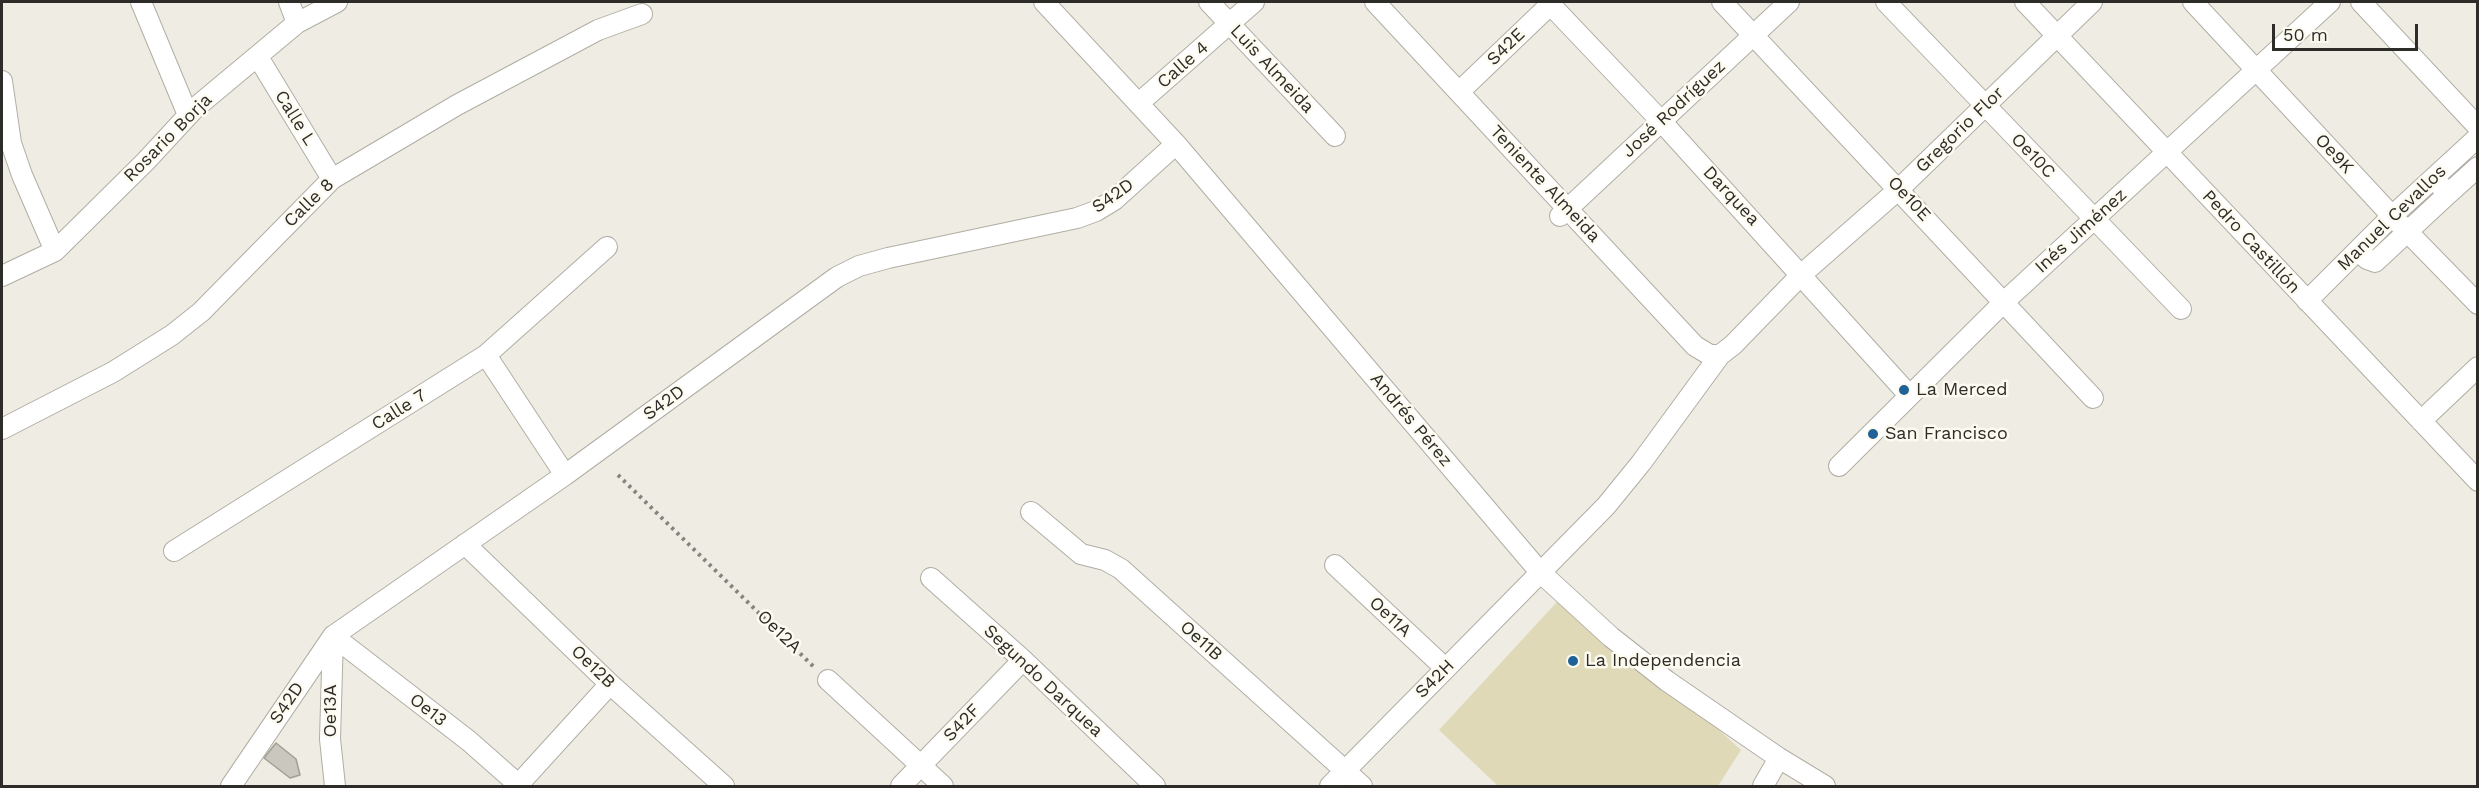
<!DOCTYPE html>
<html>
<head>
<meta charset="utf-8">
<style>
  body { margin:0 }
  #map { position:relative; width:2479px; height:788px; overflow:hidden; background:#efede3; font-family:"Work Sans",sans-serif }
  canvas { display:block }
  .frame { position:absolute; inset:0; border:3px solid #2d2c28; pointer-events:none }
  .scale { position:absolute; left:2272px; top:24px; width:146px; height:27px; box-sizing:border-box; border:3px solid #2d2c28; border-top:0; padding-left:8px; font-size:18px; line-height:21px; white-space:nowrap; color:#2d2c28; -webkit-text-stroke:4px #fdfbf0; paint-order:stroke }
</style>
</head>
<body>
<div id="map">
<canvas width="2479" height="788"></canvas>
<div class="frame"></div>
<div class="scale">50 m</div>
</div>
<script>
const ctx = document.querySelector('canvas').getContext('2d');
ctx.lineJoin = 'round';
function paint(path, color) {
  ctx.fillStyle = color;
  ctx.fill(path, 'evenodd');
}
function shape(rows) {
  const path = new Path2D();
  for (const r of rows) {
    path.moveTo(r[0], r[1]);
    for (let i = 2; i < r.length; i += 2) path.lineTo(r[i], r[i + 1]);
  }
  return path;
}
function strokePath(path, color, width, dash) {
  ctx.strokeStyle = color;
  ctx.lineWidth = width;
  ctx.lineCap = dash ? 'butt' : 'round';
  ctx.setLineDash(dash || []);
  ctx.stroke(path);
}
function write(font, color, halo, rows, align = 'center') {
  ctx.font = font + ' "Work Sans",sans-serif';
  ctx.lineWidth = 5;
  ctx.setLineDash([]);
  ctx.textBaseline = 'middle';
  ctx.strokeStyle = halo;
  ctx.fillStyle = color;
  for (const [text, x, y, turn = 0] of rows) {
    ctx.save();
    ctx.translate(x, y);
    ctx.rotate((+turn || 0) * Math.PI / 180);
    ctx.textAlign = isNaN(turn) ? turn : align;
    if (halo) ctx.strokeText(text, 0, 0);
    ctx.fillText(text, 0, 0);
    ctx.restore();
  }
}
paint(shape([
  [1567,591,1741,750,1718,786,1498,786,1439,730]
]), '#e0d9b8');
const building = shape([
  [276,743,296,759,300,775,290,778,264,758,276,743]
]);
paint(building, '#cac8be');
strokePath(building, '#a19f95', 1.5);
const minor = shape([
  [141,2,188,115],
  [289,2,297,23],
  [1044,2,1176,144,1540,572,1611,637,1667,681,1779,758,1825,786],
  [1209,2,1335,136],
  [1375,2,1695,346,1710,355,1720,355],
  [1548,2,1661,121,1909,395],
  [1722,2,2093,398],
  [1886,2,2181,309],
  [2025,2,2478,481],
  [2193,2,2392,216,2478,304],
  [2361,2,2478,127],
  [258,57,332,179],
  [2,81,11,143,22,175,55,251],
  [1459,92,1553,2],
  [1139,103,1254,2],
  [2439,184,2448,194,2478,167],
  [1560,216,1789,2],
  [2358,250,2367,259,2375,262,2448,194],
  [2,276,55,251,146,161,195,108,297,23,337,2],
  [2307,301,2392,216,2478,137],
  [486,355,565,475],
  [2421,421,2478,367],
  [2,429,113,372,172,335,201,312,332,179,457,105,598,30,642,14],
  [1839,466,2005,301,2330,2],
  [1031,512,1081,554,1105,560,1121,569,1362,786],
  [465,544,610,684,724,786],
  [174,551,486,355,607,247],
  [1335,565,1445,668],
  [931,578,1023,660,1155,786],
  [333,636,469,741,520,786],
  [333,636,330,739,335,786],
  [828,680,943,786],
  [518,785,610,684],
  [231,786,333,636,565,475,837,277,859,266,888,258,1077,218,1096,211,1114,200,1176,144],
  [901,786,1023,660],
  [1330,786,1606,506,1641,463,1720,355,1733,345,1802,274,1899,189,2092,2],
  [1763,786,1779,758]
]);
strokePath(minor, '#b0aea4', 22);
strokePath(shape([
  [618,475,816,669]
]), '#85837d', 4, [3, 4.5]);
strokePath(minor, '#fff', 20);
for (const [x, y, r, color] of [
  [1904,390,6,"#1f6297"],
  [1873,434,6,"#1f6297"],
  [1573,661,6,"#1f6297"]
]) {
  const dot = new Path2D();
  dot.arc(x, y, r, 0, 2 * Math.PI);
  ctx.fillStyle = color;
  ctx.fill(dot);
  strokePath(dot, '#fdfbf0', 2);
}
write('18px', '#2d2c28', '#fdfbf0', [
  ["S42E",1506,47,-44],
  ["Calle 4",1183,65,-41],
  ["Luis Almeida",1272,69,47],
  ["José Rodríguez",1674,109,-43],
  ["Calle L",295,118,58],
  ["Gregorio Flor",1960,130,-44],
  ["Rosario Borja",168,138,-45],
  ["Oe9K",2334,154,47],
  ["Oe10C",2033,156,46],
  ["Teniente Almeida",1545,184,47],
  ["S42D",1113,196,-35],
  ["Darquea",1731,196,47],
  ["Oe10E",1909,199,47],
  ["Calle 8",309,203,-44],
  ["Manuel Cevallos",2392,218,-44],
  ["Inés Jiménez",2081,231,-42],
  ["Pedro Castillón",2251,242,47],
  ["S42D",664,403,-36],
  ["Calle 7",399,410,-32],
  ["Andrés Pérez",1411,420,50],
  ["Oe11A",1390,617,43],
  ["Oe12A",779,632,44],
  ["Oe11B",1201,641,42],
  ["Oe12B",593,667,44],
  ["S42H",1435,679,-45],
  ["Segundo Darquea",1043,681,43],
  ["S42D",287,703,-56],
  ["Oe13",428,710,38],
  ["Oe13A",331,711,-90],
  ["S42F",962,723,-46]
]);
write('18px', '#2d2c28', '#fdfbf0', [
  ["La Merced",1916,390],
  ["San Francisco",1885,434],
  ["La Independencia",1585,661]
], 'left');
</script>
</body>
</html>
